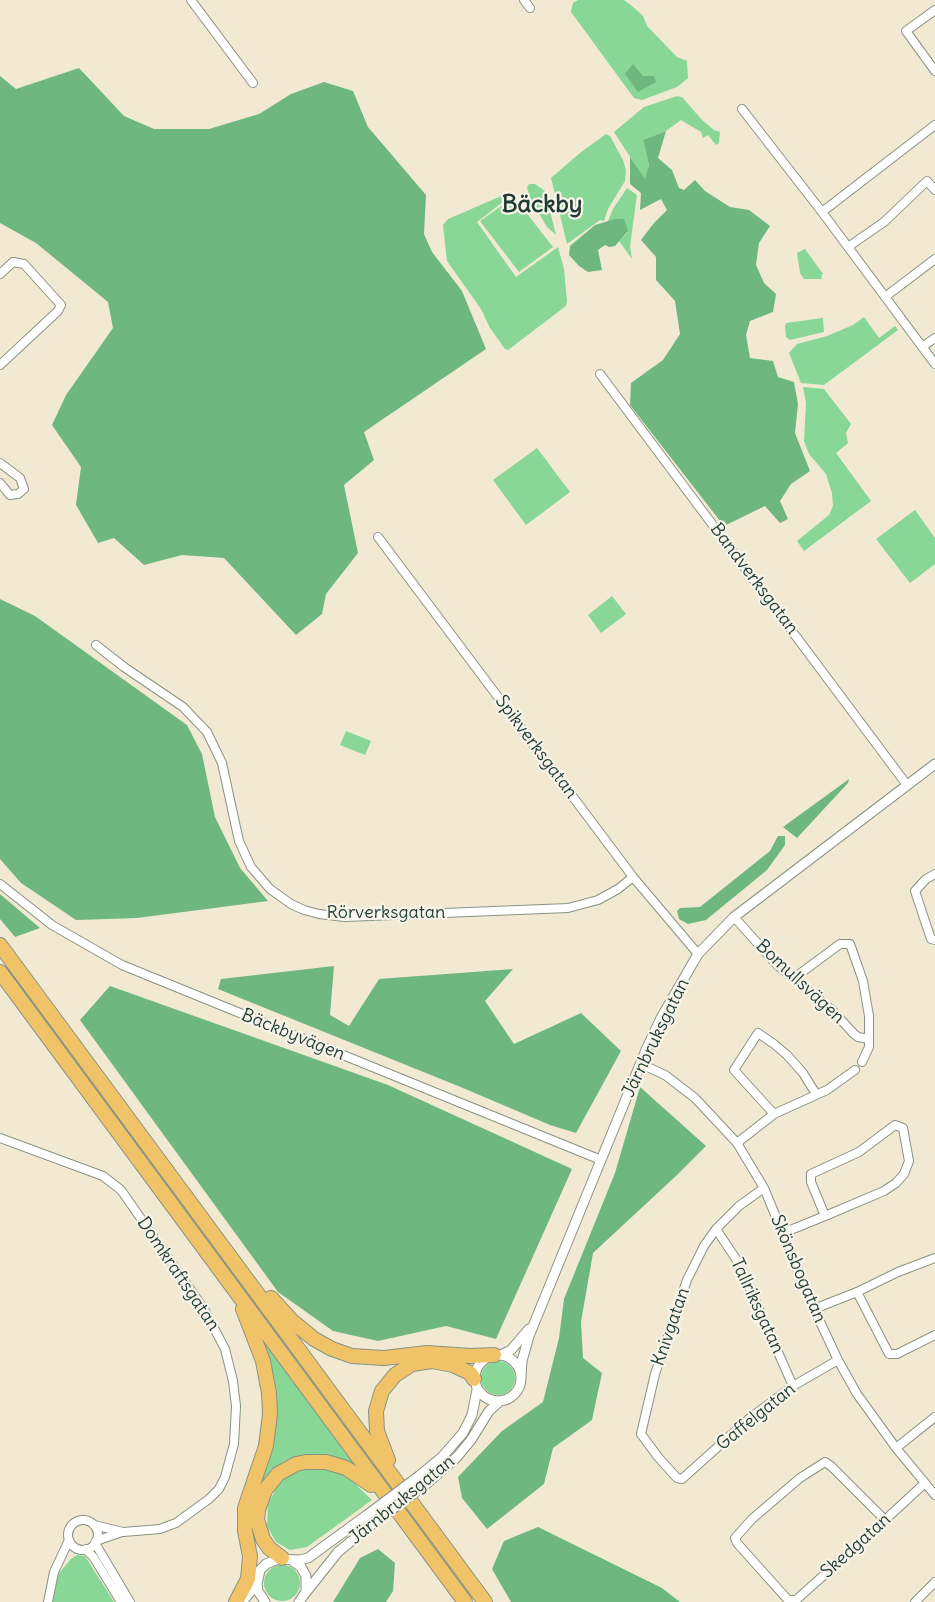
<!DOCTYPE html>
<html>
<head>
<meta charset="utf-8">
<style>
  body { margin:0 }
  canvas { display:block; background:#f1e9d2 }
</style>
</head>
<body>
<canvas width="935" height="1602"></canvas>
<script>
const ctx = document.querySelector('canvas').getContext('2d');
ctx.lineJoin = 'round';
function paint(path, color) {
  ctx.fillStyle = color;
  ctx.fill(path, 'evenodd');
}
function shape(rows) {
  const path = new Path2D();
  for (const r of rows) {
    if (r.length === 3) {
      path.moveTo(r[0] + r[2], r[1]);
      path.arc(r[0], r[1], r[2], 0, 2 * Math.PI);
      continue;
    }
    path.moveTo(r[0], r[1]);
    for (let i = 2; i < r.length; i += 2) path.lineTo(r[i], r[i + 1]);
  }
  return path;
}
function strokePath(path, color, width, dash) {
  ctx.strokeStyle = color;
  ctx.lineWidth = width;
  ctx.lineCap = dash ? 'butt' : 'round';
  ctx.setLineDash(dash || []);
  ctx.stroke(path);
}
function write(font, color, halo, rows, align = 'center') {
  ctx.font = font + ' Delius,sans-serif';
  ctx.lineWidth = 4.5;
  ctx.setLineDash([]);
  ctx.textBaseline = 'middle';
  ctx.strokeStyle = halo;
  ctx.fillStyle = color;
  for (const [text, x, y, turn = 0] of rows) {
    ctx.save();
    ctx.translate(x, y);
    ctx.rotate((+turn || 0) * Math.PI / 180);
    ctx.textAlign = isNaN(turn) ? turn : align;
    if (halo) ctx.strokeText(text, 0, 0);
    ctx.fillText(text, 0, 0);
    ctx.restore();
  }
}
paint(shape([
  [578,0,624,0,632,6,643,16,647,26,677,57,687,61,688,78,677,87,642,100,634,98,571,12,573,3],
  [677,96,682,97,702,120,714,130,720,132,719,143,716,145,708,135,703,138,701,132,681,120,666,131,643,140,649,165,645,180,614,132,644,107],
  [606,134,610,136,623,160,626,170,625,181,608,209,604,221,600,220,567,244,551,178,580,153],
  [529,184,535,184,545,191,556,235,547,227,531,200,527,188],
  [627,188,637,195,630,246,632,259,619,241,628,232,608,221,613,209],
  [506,194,508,198,477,222,516,277,558,247,564,269,567,301,566,306,508,350,505,349,490,328,481,309,447,261,443,225,448,219],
  [514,197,553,247,519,272,480,221],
  [805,249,823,274,821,276,822,279,804,279,800,273,797,253],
  [864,317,879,338,895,326,898,330,824,385,801,383,789,353,797,344,827,336,853,325],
  [823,318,824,332,790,340,786,337,785,326,786,323],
  [803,387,824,389,851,424,846,433,848,443,836,453,871,501,804,551,797,541,829,515,833,506,832,493,826,474,809,454,804,441,806,403],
  [537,448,570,492,526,525,493,480],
  [915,510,935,538,935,564,910,583,876,539],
  [612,596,626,614,601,633,588,615],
  [346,731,371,741,365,755,340,745],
  [259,1333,359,1470,336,1459,315,1455,299,1456,284,1461,269,1475,258,1539,255,1539,251,1517,268,1455],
  [498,1378,17],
  [304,1469,329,1469,347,1476,372,1500,307,1547,290,1550,276,1542,267,1526,268,1504,280,1481],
  [77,1555,85,1556,114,1602,53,1602,55,1581,60,1572,71,1559],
  [282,1583,18]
]), '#88d796');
paint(shape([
  [633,64,643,76,654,76,656,82,638,92,625,74],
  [79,68,124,116,154,129,209,129,259,114,291,94,324,82,353,91,368,127,426,195,424,234,432,252,462,291,486,349,364,432,374,460,344,485,358,553,326,594,322,614,296,635,224,558,182,555,144,565,114,538,98,543,76,505,81,467,52,425,66,395,113,328,108,302,36,243,0,223,0,76,16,89],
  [666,131,658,158,672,170,679,188,684,190,695,180,705,191,730,207,749,210,770,226,759,243,756,265,764,283,776,294,773,312,750,321,746,335,750,358,773,361,778,377,794,382,798,404,795,433,810,471,791,484,780,501,788,519,780,523,765,506,724,526,630,405,631,383,663,360,680,334,675,301,656,280,656,257,641,240,654,223,667,210,661,199,640,210,641,193,630,184,630,157,645,179,649,165,643,140],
  [615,219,624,219,628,231,615,246,609,247,605,245,598,250,602,270,588,272,579,266,569,255,570,246,595,225],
  [0,599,35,616,187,725,202,754,215,817,240,868,268,901,137,918,76,920,21,883,0,859],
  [849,779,848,783,797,838,783,827],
  [778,836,785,836,785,845,767,870,706,920,688,924,679,919,677,911,680,908,700,907,770,851],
  [0,894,40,928,15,937,0,919],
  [334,966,330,1015,349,1026,379,979,513,969,485,1001,514,1044,581,1013,621,1051,576,1133,550,1125,463,1088,218,989,221,979],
  [110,986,388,1085,572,1169,496,1339,446,1326,378,1341,333,1331,278,1292,80,1020],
  [640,1087,706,1146,677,1175,593,1253,581,1322,583,1358,602,1373,592,1420,553,1448,544,1484,487,1529,462,1498,458,1477,502,1431,543,1402,559,1338,564,1299,615,1173],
  [538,1527,662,1588,680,1602,511,1602,492,1569,504,1541],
  [378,1549,395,1563,393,1591,386,1602,333,1602,360,1558]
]), '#6eb87f');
const minor = shape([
  [191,0,253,83],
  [524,0,530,8],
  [935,10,906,31,935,71],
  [742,109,822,212,935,364],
  [822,212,935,125],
  [848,247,884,222,927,181,935,190],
  [0,274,13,262,24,264,61,305,58,311,0,365],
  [885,297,935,259],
  [922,347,935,338],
  [600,374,907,785],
  [0,463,20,478,24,489,18,494,10,495,0,483],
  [378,537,633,877,698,954],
  [96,645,124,667,183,707,207,732,222,763,239,841,251,867,270,889,291,904,304,910,319,914,345,917,568,908,598,900,618,889,633,877],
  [935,874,926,879,915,891,931,939,935,940],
  [0,884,52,925,122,965,601,1160],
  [734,917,777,965,832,1010,854,1034,858,1037,869,1039],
  [794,978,840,944,850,944,863,981,869,1016,869,1047,862,1062],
  [641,1064,665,1075,695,1098,737,1143,764,1188,814,1309,838,1360,857,1394,896,1448,935,1495],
  [774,1114,734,1070,758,1033,774,1044,787,1055,803,1073,816,1094],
  [0,1138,103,1176,121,1190,204,1309,225,1349,233,1381,236,1406,234,1444,225,1477,219,1489,209,1499,176,1523,160,1529,123,1532,94,1525],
  [737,1143,774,1114,827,1090,855,1070],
  [764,1188,739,1206,716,1229,704,1246,687,1280,655,1374,641,1434,658,1457,677,1478,682,1479,750,1418,793,1386,838,1360],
  [716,1229,738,1262,793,1386],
  [783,1233,825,1216,884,1191,896,1183,904,1174,909,1161,903,1128,895,1125,859,1152,811,1174,811,1182,825,1216],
  [857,1292,889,1354,897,1354,935,1335],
  [814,1309,857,1292,898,1272,935,1258],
  [896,1448,935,1417],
  [885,1520,831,1466,825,1462,800,1478,752,1519,735,1538,737,1543,788,1600,796,1600,860,1543,925,1483],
  [83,1535,15],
  [96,1541,122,1532],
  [95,1543,130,1602],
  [86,1549,94,1558,121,1602],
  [48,1602,54,1572,69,1540],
  [915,1602,935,1582]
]);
const tertiary = shape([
  [498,1378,23],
  [501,1355,511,1350,529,1329],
  [521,1376,522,1361,529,1336,646,1050,661,1018,698,954,734,917,935,764],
  [419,1476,442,1457,463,1433,472,1415,477,1390],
  [425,1485,457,1457,471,1440,489,1411,499,1402],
  [291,1560,301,1567,306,1576,306,1592,299,1602],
  [303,1596,338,1552,371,1525],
  [242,1602,257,1584],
  [265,1602,258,1591,257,1584,260,1570,266,1564,278,1559,299,1560,308,1558,367,1515]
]);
const motorway = shape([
  [0,945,485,1602],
  [0,972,465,1602],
  [271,1298,292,1321,314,1339,332,1349,352,1356,384,1358,427,1353,470,1356,494,1355],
  [388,1460,377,1431,376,1411,382,1391,395,1375,412,1364,432,1361,453,1365,470,1373,474,1379],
  [282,1558,269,1548,263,1539,257,1520,258,1510,265,1490,278,1474,296,1464,306,1462,326,1462,346,1468,371,1485],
  [236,1602,248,1579,250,1556,245,1531,245,1508,266,1446,270,1414,269,1393,263,1361,243,1309]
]);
strokePath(minor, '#889383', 10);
strokePath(tertiary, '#889383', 11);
strokePath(motorway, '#889383', 16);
strokePath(minor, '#fff', 8);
strokePath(tertiary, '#fff', 9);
strokePath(motorway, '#f1c369', 14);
const tertiaryBridge = shape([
  [367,1515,419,1476],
  [371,1525,425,1485]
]);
strokePath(tertiaryBridge, '#889383', 11, []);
strokePath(tertiaryBridge, '#fff', 9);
write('18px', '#1f3d34', '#f7f3e8', [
  ["Bandverksgatan",754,579,53],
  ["Spikverksgatan",536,747,53],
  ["Rörverksgatan",386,913],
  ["Bomullsvägen",800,982,43],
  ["Bäckbyvägen",293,1035,22],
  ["Järnbruksgatan",656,1038,-64],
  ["Skönsbogatan",798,1269,67],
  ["Domkraftsgatan",178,1274,56],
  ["Tallriksgatan",757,1306,65],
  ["Knivgatan",671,1327,-71],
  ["Gaffelgatan",756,1417,-39],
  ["Järnbruksgatan",402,1500,-39],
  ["Skedgatan",856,1546,-42]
]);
write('bold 24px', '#1f3d34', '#f7f3e8', [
  ["Bäckby",542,205]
]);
</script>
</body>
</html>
